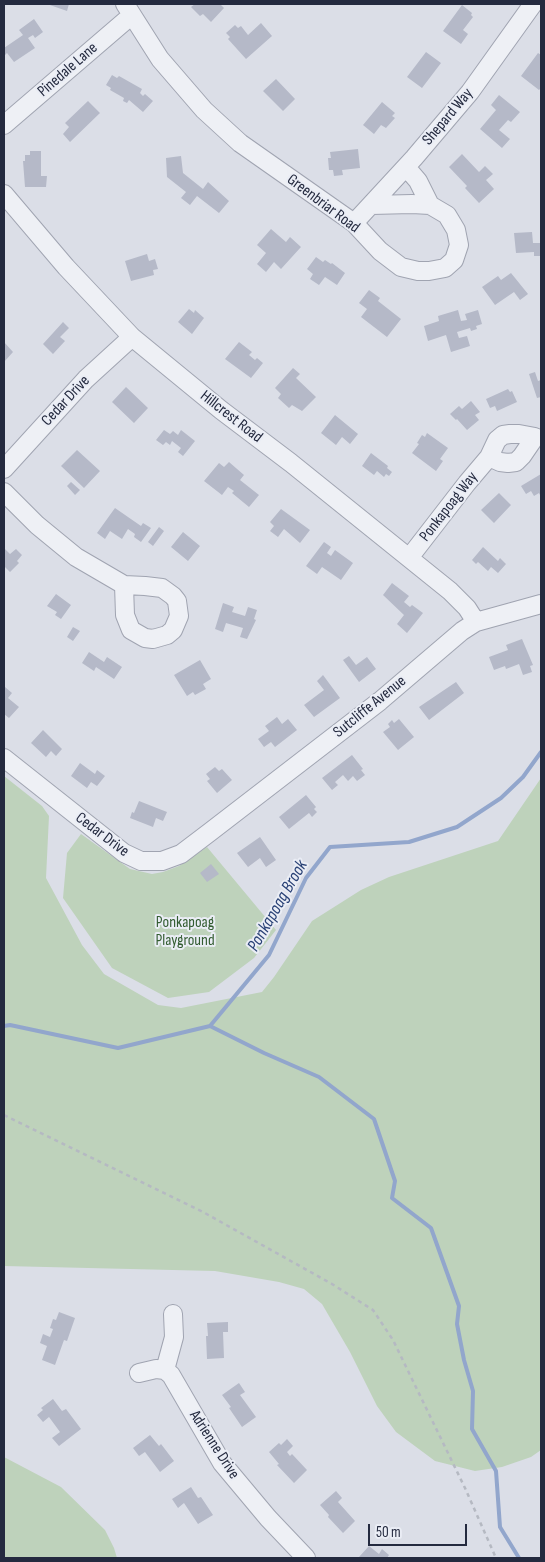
<!DOCTYPE html>
<html>
<head>
<meta charset="utf-8">
<style>
  body { margin:0 }
  #map { position:relative; width:545px; height:1562px; overflow:hidden; background:#dbdee7; font-family:"Sofia Sans Condensed",sans-serif }
  canvas { display:block }
  .frame { position:absolute; inset:0; border:5px solid #242a3f; pointer-events:none }
  .scale { position:absolute; left:368px; top:1524px; width:99px; height:22px; box-sizing:border-box; border:2px solid #242a3f; border-top:0; padding-left:6px; font-size:15px; line-height:18px; white-space:nowrap; color:#242a3f; -webkit-text-stroke:4px #eaedf5; paint-order:stroke }
</style>
</head>
<body>
<div id="map">
<canvas width="545" height="1562"></canvas>
<div class="frame"></div>
<div class="scale">50 m</div>
</div>
<script>
const ctx = document.querySelector('canvas').getContext('2d');
ctx.lineJoin = 'round';
function paint(path, color) {
  ctx.fillStyle = color;
  ctx.fill(path, 'evenodd');
}
function shape(rows) {
  const path = new Path2D();
  for (const r of rows) {
    path.moveTo(r[0], r[1]);
    for (let i = 2; i < r.length; i += 2) path.lineTo(r[i], r[i + 1]);
  }
  return path;
}
function strokePath(path, color, width, dash) {
  ctx.strokeStyle = color;
  ctx.lineWidth = width;
  ctx.lineCap = dash ? 'butt' : 'round';
  ctx.setLineDash(dash || []);
  ctx.stroke(path);
}
function write(font, color, halo, rows, align = 'center') {
  ctx.font = font + ' "Sofia Sans Condensed",sans-serif';
  ctx.lineWidth = 4;
  ctx.setLineDash([]);
  ctx.textBaseline = 'middle';
  ctx.strokeStyle = halo;
  ctx.fillStyle = color;
  for (const [text, x, y, turn = 0] of rows) {
    ctx.save();
    ctx.translate(x, y);
    ctx.rotate((+turn || 0) * Math.PI / 180);
    ctx.textAlign = isNaN(turn) ? turn : align;
    if (halo) ctx.strokeText(text, 0, 0);
    ctx.fillText(text, 0, 0);
    ctx.restore();
  }
}
paint(shape([
  [4,776,42,806,49,816,46,878,82,945,104,974,158,1005,181,1008,262,992,274,977,312,921,361,890,389,877,498,841,541,778,541,1450,531,1457,502,1467,475,1471,435,1461,396,1432,377,1406,350,1352,322,1304,304,1289,279,1282,215,1271,4,1266],
  [81,834,130,869,152,874,163,872,179,866,207,847,276,930,254,958,209,992,168,998,112,968,63,898,67,853],
  [4,1457,61,1487,105,1530,114,1548,117,1558,4,1558]
]), '#bed2bb');
strokePath(shape([
  [4,1026,10,1025,118,1048,210,1026,269,955,306,878,330,847,409,842,457,827,501,798,523,777,541,752],
  [210,1026,264,1053,319,1077,374,1119,395,1181,392,1198,431,1228,459,1306,457,1324,464,1360,473,1391,472,1429,496,1471,500,1527,519,1558]
]), '#92a6cc', 4);
paint(shape([
  [47,4,69,4,67,11],
  [195,4,220,4,224,8,211,22,203,14,200,16,191,7],
  [462,5,472,13,471,15,473,17,463,30,468,34,461,44,443,31],
  [34,19,43,32,35,38,33,35,28,38,35,48,14,62,7,53,4,56,4,48,23,35,19,30],
  [261,23,272,36,246,59,228,39,230,37,226,33,235,25,238,28,241,26,248,35],
  [426,52,441,63,422,88,407,77],
  [538,53,541,55,541,88,539,90,521,76],
  [112,75,117,78,119,76,142,89,140,93,143,96,145,94,153,101,143,112,129,100,127,103,123,101,124,98,110,90,111,88,106,85],
  [276,79,295,99,283,111,263,91],
  [499,95,520,112,511,122,508,120,499,130,510,139,502,148,480,129,496,110,491,105],
  [88,101,100,113,70,142,63,134,69,127,65,123],
  [382,102,395,113,392,116,395,118,386,128,381,125,374,134,363,125],
  [358,149,360,168,342,170,343,175,334,176,333,170,329,170,328,158,331,158,330,152],
  [30,151,41,151,41,176,47,176,46,187,25,187,23,161,25,161,25,155,30,155],
  [462,154,479,172,485,166,493,174,486,180,494,189,479,203,465,188,467,186,449,167],
  [181,156,183,173,203,189,208,182,229,201,219,213,197,196,190,205,181,198,186,192,167,177,166,158],
  [271,229,286,242,290,237,301,247,281,269,274,262,266,272,257,264,266,253,257,245],
  [532,232,533,243,541,243,541,256,534,256,534,252,516,253,514,233],
  [147,254,149,261,155,259,158,269,153,270,154,275,131,281,125,261],
  [316,257,323,262,325,260,331,264,332,263,345,273,337,285,325,277,319,285,310,279,313,274,307,269],
  [511,273,528,294,520,300,514,292,495,305,482,287,498,276,501,280],
  [369,290,380,298,378,301,401,319,387,337,361,317,367,309,359,303],
  [189,309,194,313,195,310,204,318,192,334,178,322],
  [458,310,461,321,467,320,465,314,478,310,482,324,476,326,477,329,471,331,470,328,457,332,459,338,467,336,470,346,451,352,446,335,428,341,424,326,439,321,438,316],
  [63,322,69,328,60,337,65,341,53,354,43,344],
  [4,342,13,352,4,362],
  [239,342,252,352,249,355,255,360,257,358,263,363,251,378,225,359],
  [293,368,300,374,296,378,316,397,302,411,292,405,289,408,278,398,281,394,275,388],
  [535,372,538,381,541,380,541,397,537,398,529,374],
  [126,387,148,408,134,423,112,402],
  [508,389,510,392,512,391,517,402,497,411,495,406,490,408,486,399],
  [471,401,480,412,475,415,479,420,467,430,457,419,456,420,450,414,459,406,462,409],
  [335,415,358,434,350,444,342,437,336,445,321,433],
  [164,430,170,434,173,431,178,435,181,430,195,441,183,456,178,452,181,448,172,441,170,445,166,442,163,445,156,440],
  [427,433,448,448,440,459,443,461,436,471,412,453,419,444,417,443,422,435,425,437],
  [77,450,100,471,84,488,61,466],
  [371,453,388,466,387,468,392,472,389,476,386,474,384,477,377,471,374,475,362,466],
  [229,462,244,475,240,480,259,495,249,507,232,493,234,491,228,487,222,495,204,481,219,463,224,467],
  [541,474,541,497,539,493,534,496,531,491,526,494,521,486],
  [71,482,80,490,75,495,67,486],
  [499,493,511,505,494,523,481,510],
  [115,508,141,526,143,523,151,528,141,542,134,537,135,534,128,529,122,539,110,531,105,539,97,533],
  [281,509,310,530,300,543,284,529,278,537,270,531,274,526,270,522],
  [159,527,164,531,153,546,148,542],
  [183,532,200,546,188,561,171,547],
  [324,542,331,547,327,553,331,556,335,550,353,563,341,580,322,567,317,574,306,566],
  [483,547,498,561,500,558,506,564,498,573,491,567,488,571,478,562,476,564,472,560],
  [4,548,10,554,16,549,22,555,17,561,19,563,10,572,4,566],
  [392,583,409,596,404,602,410,607,412,605,423,613,407,633,397,624,404,615,383,595],
  [56,594,71,605,61,619,55,615,57,612,47,606],
  [223,603,234,607,232,612,245,616,248,607,257,610,254,619,256,620,247,639,240,637,243,628,226,623,223,632,215,629],
  [73,627,80,631,73,641,67,637],
  [522,639,533,665,530,666,532,672,523,675,519,664,506,669,505,666,494,670,489,657,508,650,506,645],
  [89,652,104,662,107,657,122,667,114,679,96,667,94,671,82,663],
  [349,656,356,665,367,657,376,669,359,682,343,660],
  [200,660,211,679,203,684,206,689,195,695,193,692,187,696,174,675],
  [323,675,340,698,314,717,304,705,324,690,317,681],
  [456,682,464,693,429,720,419,707],
  [5,687,12,693,8,698,19,707,9,718,4,714,4,689],
  [277,717,282,724,288,719,297,730,275,747,271,742,264,747,258,739,269,731,265,726],
  [399,719,414,737,398,750,383,732,390,727,388,724,392,720,394,723],
  [43,730,62,749,56,756,51,751,46,757,31,743],
  [352,755,363,769,361,770,365,775,357,781,353,776,348,781,343,775,335,782,338,785,332,790,322,778],
  [80,763,95,774,97,770,105,776,97,786,91,782,87,788,71,776],
  [215,767,219,771,222,769,232,780,217,793,207,781,210,779,206,774],
  [306,795,316,807,314,809,317,812,312,817,309,813,289,829,279,817],
  [139,801,167,812,163,821,156,818,153,827,130,818,132,812,134,813],
  [260,837,276,860,266,867,260,858,248,867,237,853],
  [211,864,219,874,207,882,200,873],
  [59,1312,75,1318,67,1341,64,1340,55,1365,42,1360,47,1346,40,1343,43,1334,50,1337,53,1329,50,1328,53,1319,56,1320],
  [228,1322,228,1332,223,1332,224,1358,207,1359,206,1336,208,1336,207,1323],
  [239,1383,245,1392,240,1395,256,1417,242,1427,229,1408,231,1407,222,1395],
  [53,1399,62,1411,66,1409,81,1429,59,1446,52,1438,60,1432,49,1417,43,1422,37,1415,43,1410,41,1408],
  [150,1435,159,1446,161,1444,174,1461,160,1472,145,1452,139,1456,133,1448],
  [287,1439,293,1446,287,1452,290,1456,292,1454,307,1470,294,1483,277,1465,279,1464,269,1452,279,1443,281,1445],
  [191,1487,198,1498,201,1497,213,1515,198,1524,184,1503,178,1508,172,1499],
  [336,1491,342,1498,338,1502,355,1521,343,1533,328,1517,329,1515,320,1505],
  [369,1546,379,1554,382,1549,389,1555,387,1558,361,1558,359,1557]
]), '#b5b9c8');
const minor = shape([
  [125,4,160,59,204,110,240,143,354,223,380,251,401,267,418,271,429,271,445,268,454,260,459,245,456,230,447,215,430,205,412,204,371,205],
  [4,125,132,15],
  [406,167,418,181,430,205],
  [4,194,66,267,132,337,221,410,291,463,450,591,467,608,476,622],
  [354,223,414,158,470,92,533,4],
  [510,434,519,434,535,437,522,456,516,462,508,463,500,462,489,457,497,440,503,435,510,434],
  [4,469,86,379,132,337],
  [4,492,37,525,76,557,124,585],
  [409,558,467,483,489,457],
  [124,585,145,586,162,588,173,596,177,601,179,616,173,630,167,635,153,639,145,638,131,630,125,615,124,585],
  [4,758,124,853,141,861,162,861,181,854,210,832,380,701,462,631,476,622,541,604],
  [165,1370,174,1337,173,1314],
  [139,1373,156,1369,165,1370,171,1375,222,1463,268,1518,306,1558]
]);
strokePath(minor, '#a0a4b1', 20);
strokePath(shape([
  [4,1115,203,1212,332,1284,373,1310,393,1340,465,1488,496,1558]
]), '#b5b9c2', 2.5, [4, 4]);
strokePath(minor, '#eef0f5', 18);
write('16px', '#242a3f', '#eaedf5', [
  ["Pinedale Lane",68,70,-41],
  ["Shepard Way",448,117,-50],
  ["Greenbriar Road",323,204,37],
  ["Cedar Drive",66,401,-47],
  ["Hillcrest Road",231,417,38],
  ["Ponkapoag Way",449,507,-52],
  ["Sutcliffe Avenue",370,707,-39],
  ["Cedar Drive",102,835,37],
  ["Adrienne Drive",214,1445,57]
]);
write('16px', '#325c30', '#eaedf5', [
  ["Ponkapoag",185,923],
  ["Playground",185,941]
]);
write('italic 18px', '#2a4276', '#eaedf5', [
  ["Ponkapoag Brook",278,906,-60]
]);
</script>
</body>
</html>
